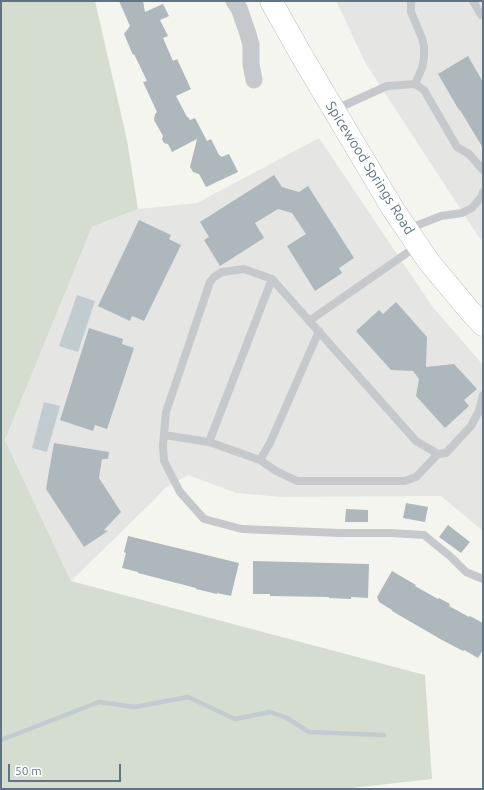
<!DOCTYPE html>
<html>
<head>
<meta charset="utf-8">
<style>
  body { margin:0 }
  #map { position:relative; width:484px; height:790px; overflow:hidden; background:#f5f5f0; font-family:Ubuntu,sans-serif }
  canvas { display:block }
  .frame { position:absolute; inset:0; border:2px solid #607584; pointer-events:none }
  .scale { position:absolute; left:8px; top:764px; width:113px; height:18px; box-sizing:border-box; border:2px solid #607584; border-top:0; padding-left:5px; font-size:12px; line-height:14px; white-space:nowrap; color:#607584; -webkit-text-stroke:3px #fff; paint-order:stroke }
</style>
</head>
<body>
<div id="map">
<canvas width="484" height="790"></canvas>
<div class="frame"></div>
<div class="scale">50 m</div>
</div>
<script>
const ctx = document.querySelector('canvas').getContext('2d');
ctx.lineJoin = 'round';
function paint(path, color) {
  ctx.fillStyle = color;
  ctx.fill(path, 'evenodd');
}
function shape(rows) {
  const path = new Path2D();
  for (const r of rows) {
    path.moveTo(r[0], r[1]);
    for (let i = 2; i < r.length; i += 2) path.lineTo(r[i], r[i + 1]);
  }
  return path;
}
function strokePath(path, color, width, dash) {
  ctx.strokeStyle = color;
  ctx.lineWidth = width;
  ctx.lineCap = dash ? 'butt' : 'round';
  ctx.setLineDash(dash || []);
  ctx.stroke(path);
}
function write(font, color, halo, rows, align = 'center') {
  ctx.font = font + ' Ubuntu,sans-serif';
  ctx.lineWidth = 4;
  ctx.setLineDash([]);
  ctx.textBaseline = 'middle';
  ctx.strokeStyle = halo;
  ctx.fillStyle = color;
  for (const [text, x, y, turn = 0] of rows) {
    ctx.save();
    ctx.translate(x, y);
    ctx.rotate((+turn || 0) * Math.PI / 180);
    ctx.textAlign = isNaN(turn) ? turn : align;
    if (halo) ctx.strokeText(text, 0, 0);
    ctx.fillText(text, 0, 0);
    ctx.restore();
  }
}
paint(shape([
  [336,1,483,1,483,241,478,236,366,64],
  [319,138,432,306,483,365,483,531,441,496,282,497,236,493,188,475,164,489,155,499,71,581,5,440,92,227,138,209,197,203]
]), '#e5e6e3');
paint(shape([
  [1,1,95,1,127,140,138,209,92,227,5,440,71,581,425,675,432,779,343,789,1,789]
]), '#d5ddd0');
paint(shape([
  [77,295,95,301,78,352,59,346],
  [44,402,60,406,47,452,32,448]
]), '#c1ccd1');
strokePath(shape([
  [1,740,99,702,135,707,188,697,235,719,270,712,287,718,309,732,384,735]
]), '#c1ccd1', 4.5);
paint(shape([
  [119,1,143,1,145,12,163,4,169,16,160,20,168,36,163,38,173,61,177,59,191,89,176,96,187,117,188,117,190,120,195,118,207,141,211,139,219,155,220,155,221,157,229,154,238,172,206,187,199,174,193,172,190,167,197,139,172,152,168,144,164,143,162,139,163,136,154,120,155,114,157,112,143,82,147,81,134,54,133,55,124,34,130,26],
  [468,56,483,82,483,148,460,110,459,110,438,74],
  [274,175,282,187,299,192,308,186,354,258,339,268,342,273,315,291,287,246,306,234,292,213,278,209,255,223,264,238,220,266,204,240,209,237,200,222],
  [139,220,171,235,169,239,181,245,144,321,132,316,130,321,98,306],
  [396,302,427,337,426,367,454,364,477,389,464,400,469,406,445,428,416,396,419,379,413,371,391,370,356,331,379,310,383,314],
  [89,328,123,339,122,344,134,348,107,429,95,425,93,431,60,420],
  [54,443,109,452,108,459,102,459,99,478,121,512,104,530,108,531,84,547,46,489],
  [406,503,428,507,425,522,403,518],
  [346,509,368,510,368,522,345,522],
  [448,525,470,542,461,553,439,537],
  [128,536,239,563,231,596,217,593,217,594,196,589,196,588,138,573,138,572,122,568,126,553,124,552],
  [253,561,369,564,368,598,351,597,351,599,329,598,329,597,270,596,270,594,253,594],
  [392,571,416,585,415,586,438,599,439,598,450,604,449,606,469,617,470,616,483,623,483,650,478,658,464,650,463,651,442,640,392,611,392,610,379,602,377,597]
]), '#aeb7bb');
const secondary = shape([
  [271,1,303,58,393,209,429,262,469,310,483,325]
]);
strokePath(secondary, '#b7bdc1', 23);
strokePath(shape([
  [412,1,411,3,411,12,422,38,424,47,424,58,422,68,415,84],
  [473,1,481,15],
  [334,110,387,86,415,84,424,90,457,147,469,154,483,170],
  [408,229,423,223,441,216,462,213,472,208,482,196,483,192],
  [309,321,417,246],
  [483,395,479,411,471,426,446,453,438,454,416,441,272,279,244,269,222,272,214,277,210,282,166,412,163,445,164,461,180,492,204,519,242,529,340,533,390,533,424,535,451,557,466,572,483,579],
  [164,435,209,442,260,460,270,443,319,331],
  [209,442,272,279],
  [260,460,276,471,297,481,405,481,416,477,438,454]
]), '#c6c9cc', 8);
strokePath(shape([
  [234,1,239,8,248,34,251,45,251,64,254,80]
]), '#c6c9cc', 17);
strokePath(secondary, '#fff', 22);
write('14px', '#607584', '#fff', [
  ["Spicewood Springs Road",370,168,58]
]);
</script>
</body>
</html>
